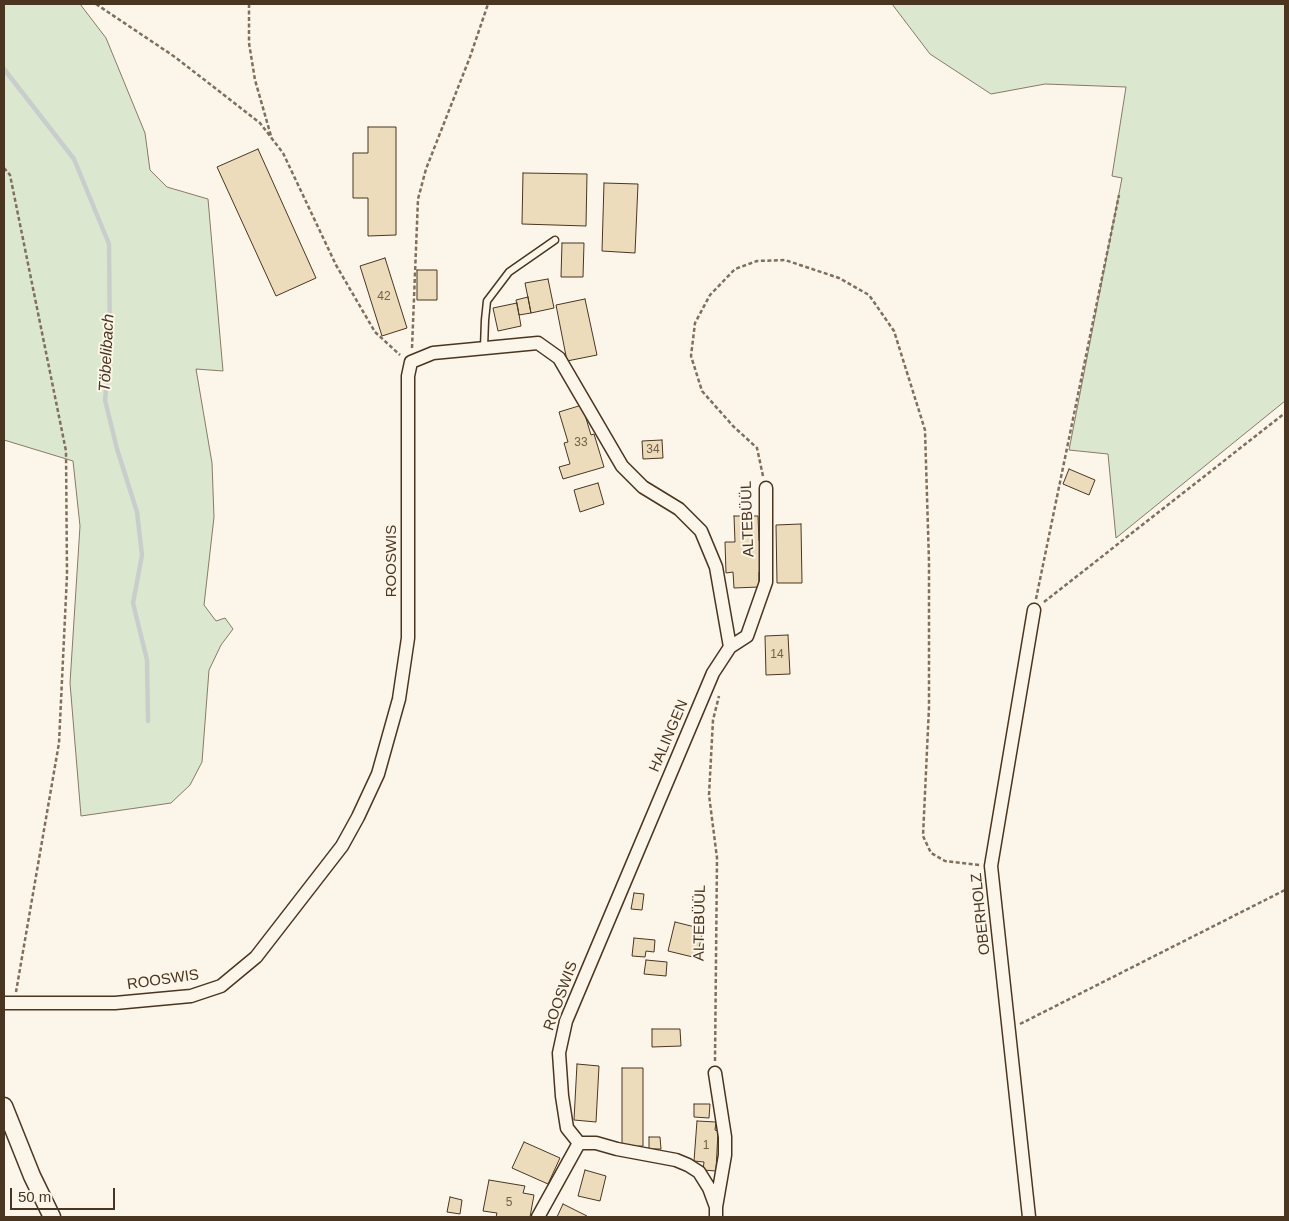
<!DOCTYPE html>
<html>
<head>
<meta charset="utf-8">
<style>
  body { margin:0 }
  #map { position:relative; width:1289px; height:1221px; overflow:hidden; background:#fbf6e9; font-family:Arial,sans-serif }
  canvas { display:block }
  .frame { position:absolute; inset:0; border:5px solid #4a3520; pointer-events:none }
  .scale { position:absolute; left:10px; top:1188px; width:105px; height:22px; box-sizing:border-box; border:2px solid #4a3520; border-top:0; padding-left:6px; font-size:15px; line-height:18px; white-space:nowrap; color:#4a3520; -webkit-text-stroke:4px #fbf6e9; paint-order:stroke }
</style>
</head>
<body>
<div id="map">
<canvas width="1289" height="1221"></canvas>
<div class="frame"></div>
<div class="scale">50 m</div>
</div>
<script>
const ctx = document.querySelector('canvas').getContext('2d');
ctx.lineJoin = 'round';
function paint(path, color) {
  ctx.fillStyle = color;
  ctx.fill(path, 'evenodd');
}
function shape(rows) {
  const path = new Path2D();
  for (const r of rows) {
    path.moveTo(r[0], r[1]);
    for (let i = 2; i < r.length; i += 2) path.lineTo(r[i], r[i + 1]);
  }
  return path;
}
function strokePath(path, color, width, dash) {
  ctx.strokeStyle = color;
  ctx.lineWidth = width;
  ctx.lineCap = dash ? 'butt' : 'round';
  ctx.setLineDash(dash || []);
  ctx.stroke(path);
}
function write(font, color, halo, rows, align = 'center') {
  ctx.font = font + ' Arial,sans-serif';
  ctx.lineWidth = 4;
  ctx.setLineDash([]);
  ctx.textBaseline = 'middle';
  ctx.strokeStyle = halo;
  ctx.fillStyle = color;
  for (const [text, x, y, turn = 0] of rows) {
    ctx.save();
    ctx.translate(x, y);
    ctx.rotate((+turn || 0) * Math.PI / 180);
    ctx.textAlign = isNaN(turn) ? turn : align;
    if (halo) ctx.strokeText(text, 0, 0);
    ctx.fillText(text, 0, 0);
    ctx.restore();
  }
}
const green = shape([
  [4,4,80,4,106,38,145,133,150,170,167,187,208,199,223,371,196,369,212,463,214,517,204,605,216,621,225,618,233,629,221,645,209,670,202,762,190,785,171,803,81,816,70,683,80,526,73,461,4,440,4,4],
  [892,4,1285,4,1285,401,1116,538,1108,454,1069,450,1122,178,1112,176,1126,87,1045,84,991,94,930,54,892,4]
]);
paint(green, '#dce7d0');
strokePath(green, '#887966', 1);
strokePath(shape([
  [4,69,74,159,109,244,110,346,105,400,117,449,137,512,142,555,133,603,147,660,148,721]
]), '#c9cecd', 4.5);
const building = shape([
  [368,127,396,127,396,235,368,236,368,198,353,198,353,153,368,153,368,127],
  [258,149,316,278,276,296,217,167,258,149],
  [523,173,587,174,586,226,522,224,523,173],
  [604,183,638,184,635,253,602,251,604,183],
  [562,243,584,243,583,277,561,277,562,243],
  [385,258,407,328,382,336,360,266,385,258],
  [417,270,437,270,437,300,417,300,417,270],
  [548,279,554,308,531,313,525,283,548,279],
  [528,297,531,313,519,315,516,300,528,297],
  [585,299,597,355,567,361,556,305,585,299],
  [517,303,521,326,498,331,493,308,517,303],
  [582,405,591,435,594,434,604,467,563,479,559,467,570,464,564,443,568,442,559,412,582,405],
  [662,440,663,458,643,459,642,441,662,440],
  [1069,469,1095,480,1089,495,1063,484,1069,469],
  [598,483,604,504,580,512,574,490,598,483],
  [734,516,758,516,759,541,762,541,763,571,759,572,759,587,734,588,733,572,726,573,725,542,735,542,734,516],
  [801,524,802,583,777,583,776,525,801,524],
  [788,635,790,674,766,675,765,636,788,635],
  [634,893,644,894,642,910,631,909,634,893],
  [675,922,703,929,697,958,668,951,675,922],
  [634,938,655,940,654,952,646,951,645,957,632,956,634,938],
  [646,960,667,962,666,976,644,974,646,960],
  [652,1029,680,1029,681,1046,652,1047,652,1029],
  [577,1064,599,1066,596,1122,574,1120,577,1064],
  [622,1068,643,1068,643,1146,622,1147,622,1068],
  [694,1104,710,1104,709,1118,694,1117,694,1104],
  [697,1121,716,1122,715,1130,718,1131,716,1171,703,1170,704,1162,694,1161,697,1121],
  [649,1137,660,1137,661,1149,649,1149,649,1137],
  [524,1142,560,1158,548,1184,512,1168,524,1142],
  [585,1170,606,1176,600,1201,578,1196,585,1170],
  [489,1180,525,1186,523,1193,534,1195,530,1217,496,1217,497,1213,483,1211,489,1180],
  [450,1197,462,1200,460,1214,447,1212,450,1197],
  [563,1204,587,1216,586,1217,557,1217,563,1204]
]);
paint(building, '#ecdcbc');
strokePath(building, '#4a3520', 1);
const service = shape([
  [484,348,485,320,487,301,509,272,555,240]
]);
const minor = shape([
  [4,1003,115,1003,191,996,221,986,256,957,342,846,358,817,378,774,399,699,408,638,408,376,411,362,433,353,538,343,559,358,622,466,643,487,679,509,701,531,716,567,730,647],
  [715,1073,725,1137,725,1155,716,1207],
  [579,1143,567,1128,562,1096,559,1053,566,1021,713,673,730,647,747,636,766,582,766,488],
  [579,1143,596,1143,617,1149,676,1160,688,1165,699,1172,709,1188,716,1207,716,1217],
  [538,1217,579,1143],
  [1029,1217,991,866,1034,610]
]);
const tertiary = shape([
  [4,1106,32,1176,52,1217]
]);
strokePath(service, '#4a3520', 9);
strokePath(minor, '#4a3520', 15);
strokePath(tertiary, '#4a3520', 19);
strokePath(shape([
  [96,4,175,57,260,123,283,153,336,265,375,332,400,355],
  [249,4,249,43,255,80,271,136],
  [4,168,10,175,66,451,67,575,59,743,16,992],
  [412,348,418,199,426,169,470,57,488,4],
  [763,476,757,448,733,426,702,391,691,356,695,323,710,295,735,269,757,261,785,260,839,278,869,295,894,331,925,430,929,562,929,707,923,836,931,853,945,861,980,865],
  [1036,599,1119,195],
  [1044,602,1285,413],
  [1020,1024,1285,890],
  [715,1061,717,858,709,795,713,720,719,696]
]), '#7f6f5c', 2.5, [4, 2.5]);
strokePath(service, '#fbf6e9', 6);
strokePath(minor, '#fbf6e9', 12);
strokePath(tertiary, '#fbf6e9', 16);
write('12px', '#725f47', null, [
  ["42",384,297],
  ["33",581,443],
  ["34",653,450],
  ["14",777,655],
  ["1",706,1146],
  ["5",509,1203]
]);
write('15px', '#4a3520', '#fbf6e9', [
  ["ALTEBÜÜL",748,519,-92],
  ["ROOSWIS",392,561,-90],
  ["HALINGEN",669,736,-67],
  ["OBERHOLZ",981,914,-96],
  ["ALTEBÜÜL",700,923,-89],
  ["ROOSWIS",163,980,-8],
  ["ROOSWIS",561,996,-70]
]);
write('italic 16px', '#4a3520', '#fbf6e9', [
  ["Töbelibach",107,353,-87]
]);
</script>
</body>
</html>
